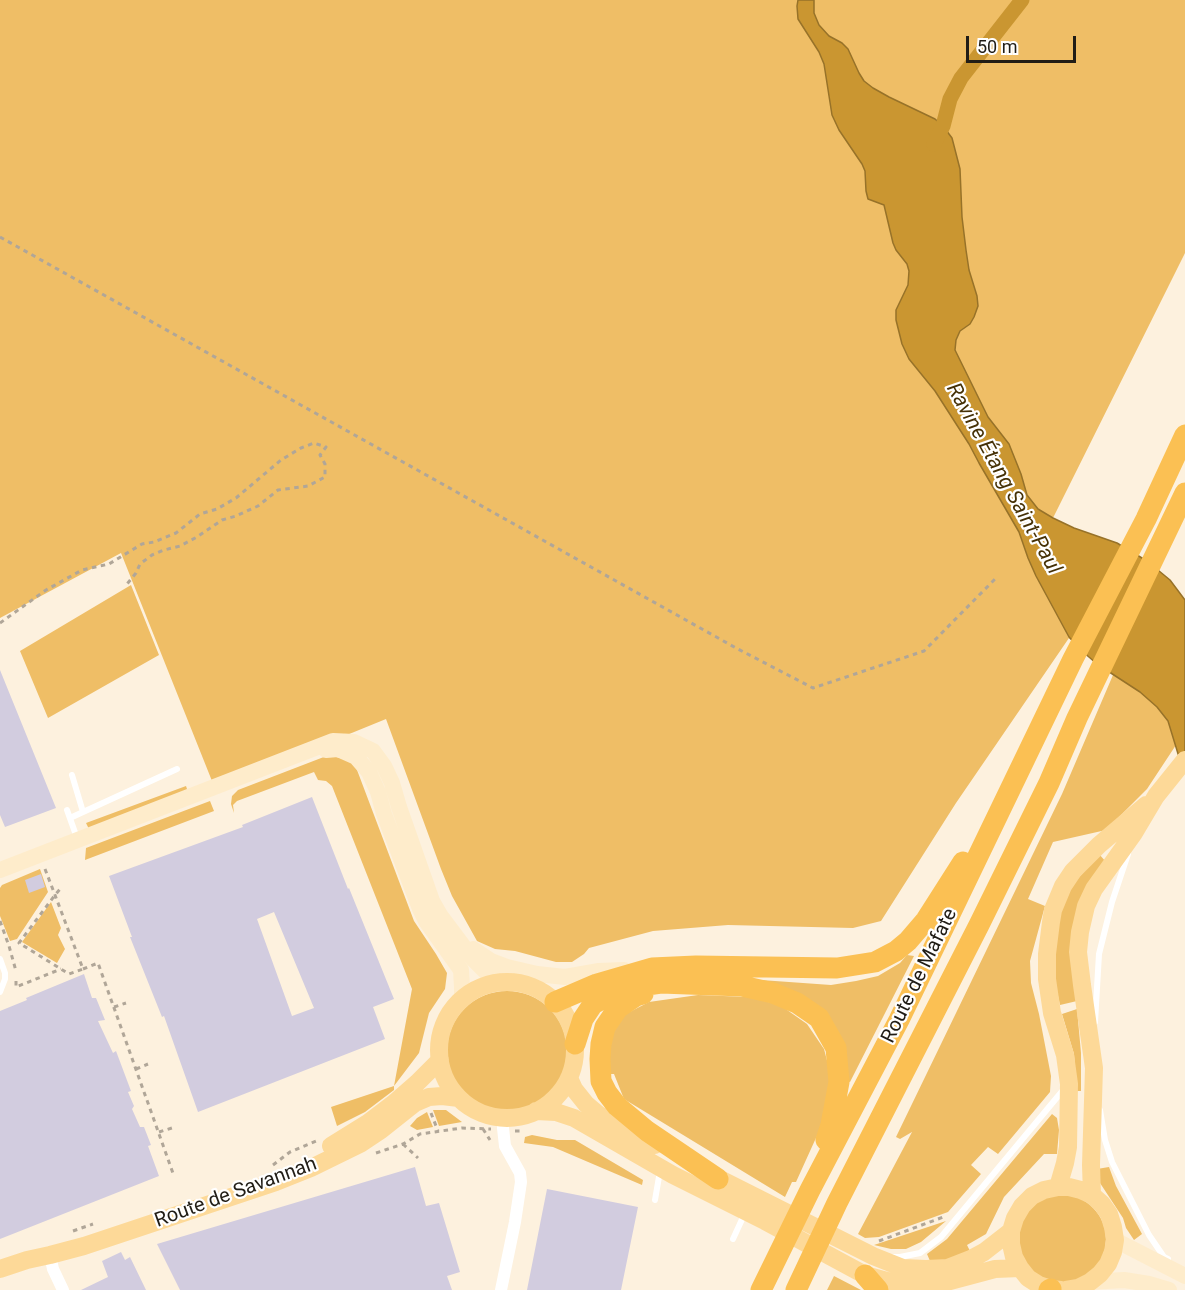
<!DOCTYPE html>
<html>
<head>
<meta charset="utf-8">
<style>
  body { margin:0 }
  #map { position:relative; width:1185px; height:1290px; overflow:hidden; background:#fdf1de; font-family:Roboto,sans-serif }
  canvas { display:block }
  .scale { position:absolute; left:966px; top:36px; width:110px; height:27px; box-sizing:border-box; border:3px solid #211d16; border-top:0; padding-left:8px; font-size:18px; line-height:21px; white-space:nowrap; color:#211d16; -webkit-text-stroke:4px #fff; paint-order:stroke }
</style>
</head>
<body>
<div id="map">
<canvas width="1185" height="1290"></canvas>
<div class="scale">50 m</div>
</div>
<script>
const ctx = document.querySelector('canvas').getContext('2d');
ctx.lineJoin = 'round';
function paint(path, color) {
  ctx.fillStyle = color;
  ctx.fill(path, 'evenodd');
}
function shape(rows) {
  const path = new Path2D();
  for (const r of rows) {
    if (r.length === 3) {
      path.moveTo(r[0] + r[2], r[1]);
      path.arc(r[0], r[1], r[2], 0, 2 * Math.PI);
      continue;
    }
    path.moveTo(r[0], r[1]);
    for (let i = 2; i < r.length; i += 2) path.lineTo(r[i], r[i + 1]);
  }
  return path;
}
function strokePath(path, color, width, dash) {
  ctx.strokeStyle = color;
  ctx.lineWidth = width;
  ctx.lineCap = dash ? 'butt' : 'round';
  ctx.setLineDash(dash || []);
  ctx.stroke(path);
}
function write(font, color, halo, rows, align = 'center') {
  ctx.font = font + ' Roboto,sans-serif';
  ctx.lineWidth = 4.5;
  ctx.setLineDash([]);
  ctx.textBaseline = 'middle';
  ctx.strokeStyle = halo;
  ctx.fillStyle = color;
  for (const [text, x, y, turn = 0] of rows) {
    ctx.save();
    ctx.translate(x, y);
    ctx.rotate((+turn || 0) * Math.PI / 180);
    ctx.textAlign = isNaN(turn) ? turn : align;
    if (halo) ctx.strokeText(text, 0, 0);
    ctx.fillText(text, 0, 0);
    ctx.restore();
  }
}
paint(shape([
  [0,0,1185,0,1185,253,1053,518,1074,528,1117,543,1147,561,1170,580,1185,600,1176,745,1147,789,1106,830,1053,842,1028,899,1045,906,1030,961,1031,983,1039,1014,1051,1076,1050,1092,998,1154,988,1147,971,1165,981,1174,948,1212,879,1237,865,1238,858,1234,912,1132,900,1139,896,1137,1062,794,1113,675,1082,651,1069,638,956,803,881,921,853,928,728,925,653,931,589,948,584,954,572,962,556,962,515,951,495,949,477,941,452,896,441,869,386,719,310,750,214,786,121,553,0,618],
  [131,585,159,655,48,718,20,651],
  [329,755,354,762,414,921,436,954,447,973,445,989,429,1013,419,1053,394,1086,394,1090,365,1112,337,1126,331,1107,394,1086,412,989,332,786,326,781,318,780,314,772,237,801,233,805,234,813,231,804,232,796,238,790],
  [186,786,188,792,89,829,86,823],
  [210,801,214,811,85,860,86,848],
  [1099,854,1106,862,1090,884,1077,1001,1060,1005,1054,978,1053,947,1063,896],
  [40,869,48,892,17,939,10,941,0,916,0,888,2,885],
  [51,902,61,928,58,935,65,949,57,963,22,942],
  [907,955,914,956,850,1082,846,1081,843,1052,761,980,831,985,856,981,878,976,900,963],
  [507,1051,60],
  [698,995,748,997,780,1005,807,1024,824,1049,831,1076,830,1107,796,1182,792,1182,785,1197,624,1099,614,1074,607,1074,611,1032,622,1016,649,1002],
  [1077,1009,1081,1053,1081,1091,1077,1091,1074,1054,1062,1014],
  [433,1110,446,1110,462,1122,439,1126],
  [427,1112,433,1127,417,1130,410,1126,417,1118],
  [1052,1114,1057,1118,1059,1130,1057,1154,1044,1154,1004,1197,986,1234,967,1245,970,1251,945,1260,930,1261,927,1254,947,1239],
  [532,1135,557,1140,575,1140,643,1180,642,1185,553,1147,524,1143,525,1137],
  [1109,1167,1116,1186,1142,1234,1134,1240,1126,1228,1123,1218,1100,1183,1097,1169],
  [1062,1239,44],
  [946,1221,921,1242,906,1249,891,1249,874,1245],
  [834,1276,861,1290,827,1290]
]), '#efbe66');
const water = shape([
  [798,0,814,0,814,13,819,25,829,36,842,43,848,49,859,73,864,81,873,88,889,97,935,119,943,126,952,138,960,169,962,217,966,250,969,270,977,296,978,306,974,317,970,324,960,331,956,340,955,350,988,417,1009,444,1021,474,1027,495,1038,509,1053,518,1074,528,1117,543,1147,561,1170,580,1185,600,1185,765,1179,757,1168,721,1157,707,1140,692,1097,664,1082,651,1069,637,1036,576,1028,558,1019,532,979,463,969,444,935,391,909,359,902,344,896,320,896,310,908,285,909,271,907,264,896,250,893,243,884,205,868,199,866,191,865,171,862,164,839,130,832,115,824,64,819,52,798,19,797,6,798,0]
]);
paint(water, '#ca9631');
strokePath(water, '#977229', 1.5);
strokePath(shape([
  [934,144,943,126,950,99,961,78,1022,0]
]), '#ca9631', 15);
paint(shape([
  [0,670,56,808,5,827,0,815],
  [312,797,348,889,349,888,394,999,373,1007,385,1039,198,1112,164,1016,162,1017,130,937,132,937,109,876,243,827,242,825],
  [274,912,314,1008,292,1016,257,919],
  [41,874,45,887,29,893,25,880],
  [84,974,92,998,96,998,105,1020,98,1021,113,1053,116,1051,131,1091,128,1092,134,1106,132,1109,140,1127,144,1127,151,1145,148,1146,159,1176,0,1239,0,1011,27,1000,26,998],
  [415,1167,426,1206,439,1203,460,1272,447,1276,452,1290,180,1290,157,1244],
  [547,1189,638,1207,621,1290,527,1290],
  [121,1252,125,1260,130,1257,146,1290,81,1290,108,1277,102,1261]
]), '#d2ccdf');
strokePath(shape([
  [0,237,736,648,813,688,924,651,997,577],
  [0,623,46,590,82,570,109,564,142,544,154,542,176,533,200,514,217,509,236,498,281,460,301,448,314,443,326,447,320,455,325,464,325,477,308,486,278,490,258,506,236,516,222,520,197,537,180,546,164,550,152,555,140,564,136,573,127,584],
  [45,869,55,895,83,969,69,974,19,943,55,895,61,888],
  [0,921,9,946,16,971],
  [83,969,98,963,174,1176],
  [16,981,16,987,61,969],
  [114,1007,126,1003],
  [136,1069,148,1064],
  [431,1113,438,1131],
  [483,1129,490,1140],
  [515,1131,523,1131],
  [159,1132,172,1128],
  [403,1144,418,1158],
  [376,1153,403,1144,420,1134,462,1128,491,1129],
  [273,1165,290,1152,316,1141],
  [73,1231,93,1224],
  [879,1241,946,1216]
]), '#b0a698', 3, [4.5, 4.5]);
strokePath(shape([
  [72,775,83,812],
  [67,810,77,838],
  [70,818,177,769],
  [0,959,5,973,5,979,0,992],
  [1095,1022,1099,954,1112,902,1128,854],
  [1100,1110,1105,1140,1112,1162,1149,1235,1164,1257,1168,1259],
  [655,1200,660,1171],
  [733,1239,744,1215],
  [892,1257,900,1257,920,1253,941,1237,1064,1089]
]), '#fff', 6);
strokePath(shape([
  [50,1255,53,1269,63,1290],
  [501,1290,515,1222,521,1182,520,1173,505,1146,503,1128,503,1117]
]), '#fff', 12);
strokePath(shape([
  [326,750,338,749,356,757,369,772,378,792,384,814,420,909,426,921,461,970,462,987,462,999],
  [0,870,333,741,354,742,373,751,384,766,392,783,399,807,432,901,440,915,473,959,487,973,502,982],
  [473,949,491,961,507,967,537,974,565,977,599,971,624,970],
  [1115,1240,1185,1276],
  [1090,1282,1124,1280,1149,1284,1169,1290]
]), '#feeccb', 16);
strokePath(shape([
  [507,1050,68],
  [569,1078,574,1089,586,1104,599,1115,655,1145],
  [536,1111,556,1112,574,1118,673,1175,765,1221,865,1275,894,1283,914,1284,939,1284,995,1269,1020,1268],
  [331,1146,368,1123,393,1104,417,1083,440,1060],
  [706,1172,873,1256,903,1268,926,1269,948,1268,971,1259,984,1252,1011,1231],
  [1058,1187,1065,1163,1068,1147,1069,1084,1065,1055,1052,1013,1047,979,1047,954,1051,922,1053,910,1063,886,1073,871,1099,845,1146,805],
  [1092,1195,1091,1165,1094,1068,1082,985,1078,952,1080,932,1086,906,1094,889,1134,833,1156,796,1185,760],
  [0,1269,27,1260,50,1255,84,1246,276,1182,311,1168,360,1144,381,1130,415,1103,429,1097,442,1096,459,1098],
  [1061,1290,1051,1289,1039,1285,1028,1278,1020,1268,1014,1257,1011,1244,1011,1231,1015,1218,1022,1206,1032,1196,1044,1190,1058,1187,1069,1187,1081,1190,1092,1195,1102,1204,1109,1214,1113,1227,1115,1240,1113,1252,1108,1264,1100,1274,1090,1282,1078,1288,1066,1290]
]), '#fdd998', 18);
strokePath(shape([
  [643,994,636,996,618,1008,605,1027,601,1044,600,1059,601,1081,607,1093,617,1106,647,1131,718,1179],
  [555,1002,597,984,652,968,696,966,837,968,875,962,896,951,908,941,926,920,963,862],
  [575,1044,583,1019,593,1004,606,997,640,986,661,983,742,986,773,993,797,1003,819,1018,836,1048,839,1082,831,1125,826,1140],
  [865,1275,878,1290],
  [761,1290,810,1190,899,1020,1073,659,1146,519,1185,435],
  [796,1290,837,1203,979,925,1049,783,1077,718,1185,493],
  [1049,1290,1051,1289]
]), '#fbc053', 21);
write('20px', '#211d16', '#fff', [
  ["Route de Mafate",920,976,-64],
  ["Route de Savannah",236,1193,-20]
]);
write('italic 21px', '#463106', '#fff', [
  ["Ravine Étang Saint-Paul",1003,479,61]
]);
</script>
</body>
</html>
